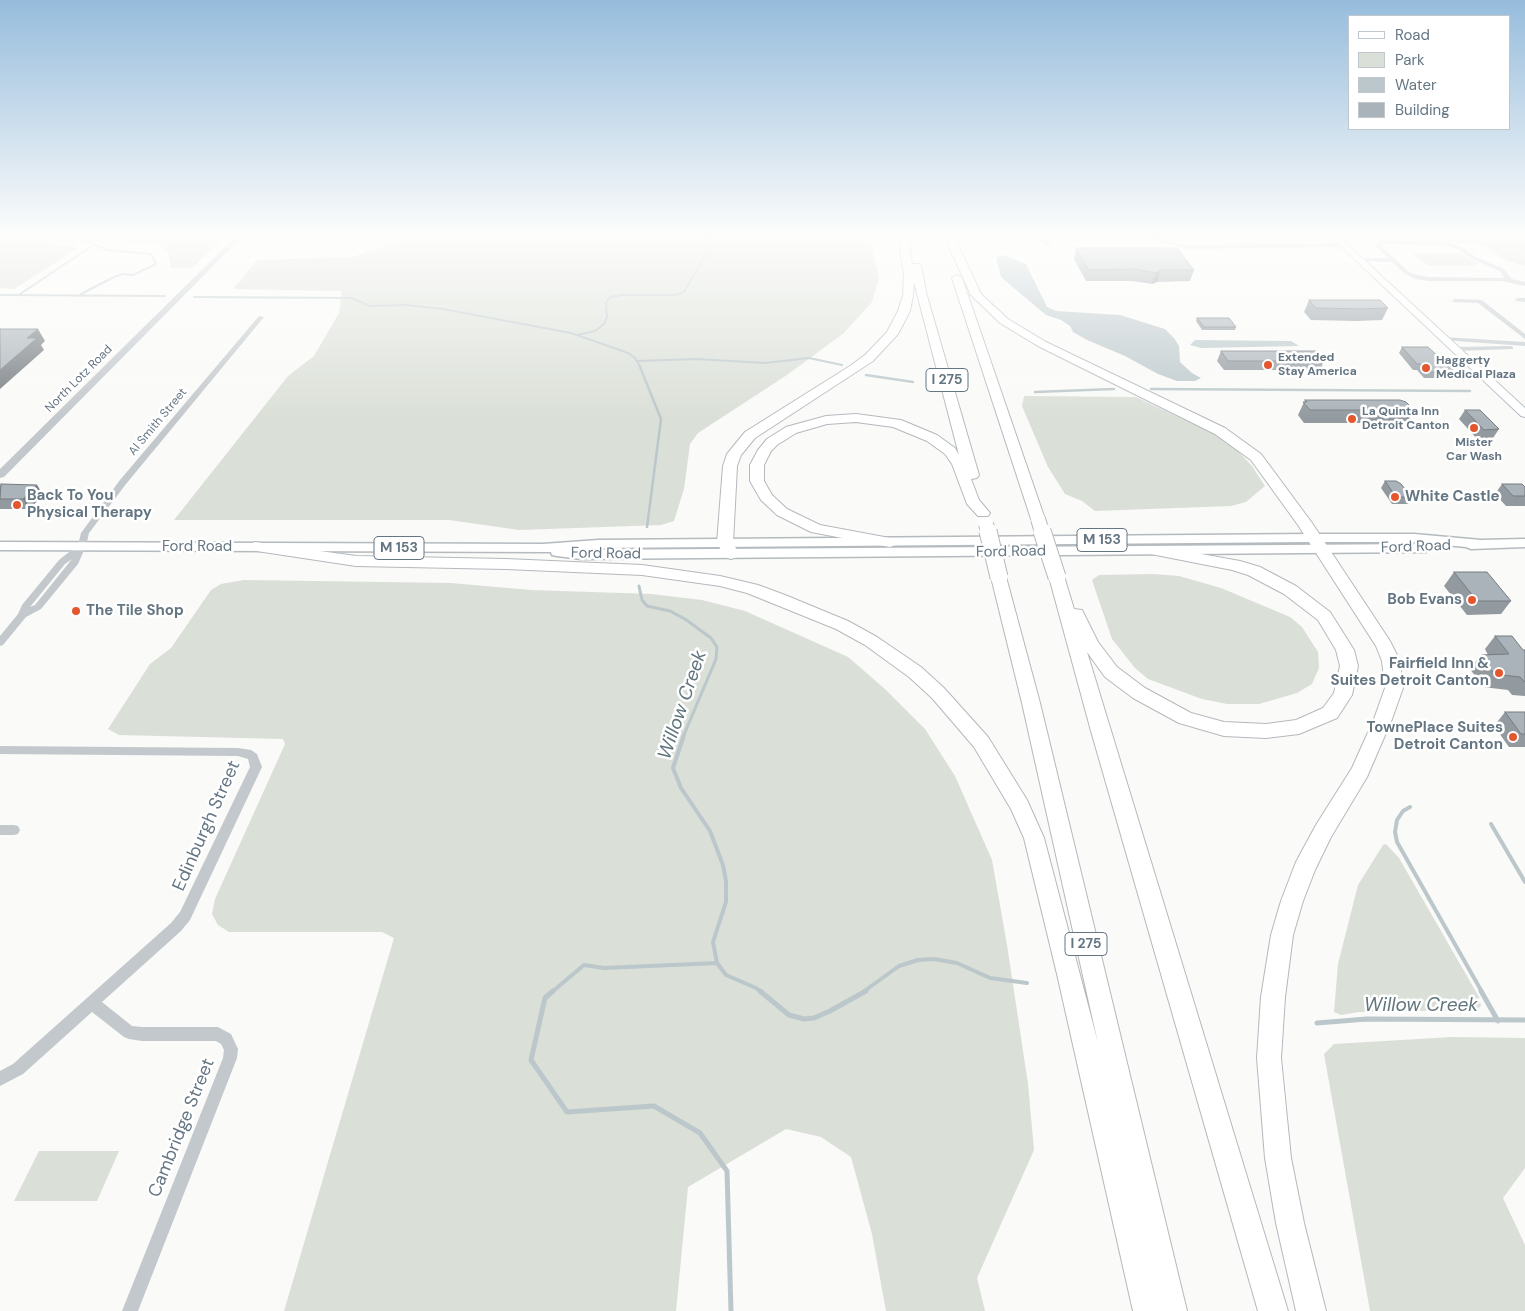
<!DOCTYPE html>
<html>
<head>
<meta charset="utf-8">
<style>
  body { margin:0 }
  #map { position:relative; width:1525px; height:1311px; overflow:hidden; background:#fafaf8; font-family:"DM Sans",sans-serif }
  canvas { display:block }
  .legend { position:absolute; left:1348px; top:15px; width:162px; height:115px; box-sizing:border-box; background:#fff; border:1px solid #c1c8cd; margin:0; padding:6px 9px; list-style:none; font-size:15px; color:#657683 }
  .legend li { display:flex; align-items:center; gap:10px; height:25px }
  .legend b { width:25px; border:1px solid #c1c8cd }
</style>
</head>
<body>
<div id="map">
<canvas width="1525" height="1311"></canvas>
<ul class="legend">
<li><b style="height:6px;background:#fff"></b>Road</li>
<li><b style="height:14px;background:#dadfd7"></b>Park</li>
<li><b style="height:14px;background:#bbc7cb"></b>Water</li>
<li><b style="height:14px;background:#aab3b9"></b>Building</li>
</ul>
</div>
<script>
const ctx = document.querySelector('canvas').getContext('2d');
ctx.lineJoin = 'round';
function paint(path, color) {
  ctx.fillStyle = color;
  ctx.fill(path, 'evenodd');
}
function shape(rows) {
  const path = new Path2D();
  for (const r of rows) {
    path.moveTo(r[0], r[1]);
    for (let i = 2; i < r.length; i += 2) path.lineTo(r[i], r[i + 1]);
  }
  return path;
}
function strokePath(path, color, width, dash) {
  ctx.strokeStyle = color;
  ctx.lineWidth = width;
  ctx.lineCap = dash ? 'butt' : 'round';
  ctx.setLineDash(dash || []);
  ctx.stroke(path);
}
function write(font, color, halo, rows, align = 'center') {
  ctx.font = font + ' "DM Sans",sans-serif';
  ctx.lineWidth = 5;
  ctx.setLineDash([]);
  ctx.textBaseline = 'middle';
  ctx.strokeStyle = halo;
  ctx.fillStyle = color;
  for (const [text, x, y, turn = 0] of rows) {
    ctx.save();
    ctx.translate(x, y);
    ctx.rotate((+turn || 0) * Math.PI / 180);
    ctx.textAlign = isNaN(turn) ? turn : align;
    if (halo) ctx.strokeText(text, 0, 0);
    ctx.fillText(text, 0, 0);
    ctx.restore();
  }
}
paint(shape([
  [0,236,59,236,48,240,52,245,76,246,76,249,57,262,14,289,0,288],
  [113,236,226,236,192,268,171,268,168,252,160,244,147,242,131,242],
  [401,236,869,236,879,278,872,302,844,333,787,375,698,433,690,444,684,489,674,521,661,525,519,530,449,520,174,520,288,376,314,356,339,313,342,291,233,289,257,260,353,257,397,241],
  [1450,238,1525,238,1525,266,1507,261,1485,246,1474,243,1457,243,1441,239],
  [1412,253,1460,253,1479,264,1469,266,1428,266],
  [1024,396,1136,397,1220,437,1238,451,1252,466,1265,486,1246,502,1231,506,1095,511,1082,501,1065,494,1048,467,1022,406],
  [1153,574,1179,576,1221,588,1290,617,1302,627,1318,652,1319,668,1312,684,1297,693,1259,704,1227,704,1202,699,1148,679,1135,668,1112,639,1092,580,1099,575],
  [244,580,451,583,531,590,651,594,702,600,745,611,848,657,885,689,925,729,955,776,992,860,1007,945,1028,1084,1034,1150,977,1278,985,1311,886,1311,872,1234,851,1157,821,1137,786,1129,688,1187,676,1311,284,1311,394,938,382,932,229,932,218,925,212,914,215,899,285,744,283,739,119,735,108,729,150,664,171,648,211,590,221,584],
  [1386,844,1399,858,1479,997,1481,1006,1475,1010,1359,1012,1341,1015,1334,1012,1338,964,1358,885,1383,845],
  [1452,1037,1525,1038,1525,1168,1503,1198,1525,1245,1525,1311,1370,1311,1324,1054,1334,1044],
  [39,1151,119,1151,97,1201,14,1201]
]), '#dadfd7');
paint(shape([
  [1001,255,1007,256,1026,264,1047,307,1056,311,1120,315,1165,329,1174,338,1179,346,1180,362,1192,373,1201,378,1195,381,1177,381,1158,374,1125,356,1087,340,1073,332,1070,326,1061,320,1046,315,1001,277,996,258],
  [1195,340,1291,341,1299,346,1201,348,1190,345]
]), '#bbc7cb');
strokePath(shape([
  [80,236,80,238,107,250,151,254,156,264,133,275,123,274,116,276,81,294],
  [20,294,95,244],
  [0,295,165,296],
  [194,297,351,298,370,306,405,305,443,309,571,333,628,353,635,358,641,368],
  [577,335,595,331,604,324,607,317,606,303,610,297,623,295,675,295,684,292,708,251,711,241,710,236],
  [637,361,696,359,765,363,809,358,842,365]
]), '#bbc7cb', 2);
strokePath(shape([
  [640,367,661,419,647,527],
  [866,375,913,382],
  [1151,389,1470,391],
  [1035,392,1114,389]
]), '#bbc7cb', 2.5);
strokePath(shape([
  [639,586,642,600,647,606,670,611,685,619,711,638,717,647,716,659,683,737]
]), '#bbc7cb', 3);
strokePath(shape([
  [684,735,673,768,681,788,710,831,723,865,726,881,726,902,713,942,717,963,726,975,756,988,761,992],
  [1410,807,1403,811,1397,820,1395,832,1397,842,1482,992],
  [1491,824,1525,882],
  [552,992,584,965,604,968,717,963],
  [863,992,899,966,918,960,934,959,957,963,990,978,1027,983]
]), '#bbc7cb', 4);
strokePath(shape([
  [553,991,545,998,531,1060,567,1112,654,1106,700,1133,727,1171,731,1311],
  [760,991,789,1015,804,1019,814,1018,830,1011,866,991],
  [1481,991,1498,1021],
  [1317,1023,1367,1019,1525,1020]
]), '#bbc7cb', 5);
const secondary = shape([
  [1330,236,1338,236,1525,408,1525,417,1521,416,1330,236]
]);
const primary = shape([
  [1313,534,1414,534,1481,540,1525,539,1525,547,1471,549,1466,547,1414,542,1313,542,598,548,574,550,1426,544,1433,548,1426,552,581,559,557,556,552,555,551,552,0,550,0,542,543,544,598,540,1313,534]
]);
const motorway = shape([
  [904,236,914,236,909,244,912,264,920,264,921,266,927,296,979,475,977,478,971,479,979,500,990,513,988,516,978,516,967,504,952,464,945,454,927,441,893,427,856,422,827,424,796,433,777,445,771,451,764,465,764,481,772,495,787,509,820,525,895,539,898,542,895,545,890,547,811,532,777,515,761,500,750,481,750,465,758,450,767,439,786,427,826,416,856,414,901,420,937,435,955,448,959,455,914,282,913,296,910,311,898,334,873,361,755,438,741,455,737,466,733,543,739,554,737,557,731,559,725,557,717,543,723,466,727,454,745,432,850,366,865,355,887,332,898,311,903,296,904,274,899,244,904,236],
  [944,236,954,236,981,294,1008,319,1046,342,1225,428,1261,454,1312,523,1390,641,1400,661,1403,688,1392,719,1367,777,1331,837,1315,870,1303,901,1293,935,1285,997,1281,1058,1291,1158,1304,1223,1326,1311,1296,1311,1276,1223,1265,1158,1257,1058,1261,997,1271,935,1281,901,1296,862,1316,825,1352,768,1374,719,1385,688,1382,661,1376,646,1298,525,1251,460,1215,434,1038,346,1000,323,971,295,944,236],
  [957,275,962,278,1045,519,1043,522,1038,524,1033,522,1031,519,952,278,957,275],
  [255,542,356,556,506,559,642,565,720,576,758,585,785,595,848,621,877,637,921,667,944,688,988,737,1027,800,1044,838,1098,1043,1022,703,991,577,993,573,999,572,1005,573,1040,703,1187,1311,1133,1311,1057,974,1024,838,1011,809,974,747,932,698,909,677,865,645,836,629,747,593,720,586,642,575,506,569,356,566,250,550,247,547,250,544,255,542],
  [1157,546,1240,561,1260,567,1296,586,1330,612,1354,650,1358,666,1352,695,1337,718,1299,734,1266,738,1224,736,1179,723,1133,698,1105,677,1087,652,1288,1311,1258,1311,1091,731,1049,577,1051,573,1057,572,1063,573,1074,609,1082,610,1098,642,1117,667,1145,688,1191,713,1224,722,1266,724,1296,720,1323,708,1334,693,1340,666,1336,650,1318,620,1284,594,1248,575,1232,570,1151,554,1149,551,1151,548,1157,546]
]);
strokePath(secondary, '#b3babf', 2);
strokePath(primary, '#b5babe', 3);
strokePath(motorway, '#b4b9bd', 2);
paint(shape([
  [1040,236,1046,236,1050,246,1046,246,1040,236],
  [1140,236,1150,236,1187,245,1343,243,1346,245,1343,247,1187,249,1140,236],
  [1385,240,1450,242,1465,249,1476,257,1504,269,1512,279,1525,282,1525,286,1502,281,1430,281,1416,279,1405,274,1392,262,1357,261,1357,259,1359,258,1388,258,1373,244,1385,240],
  [1385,244,1447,245,1461,251,1472,259,1500,271,1504,278,1430,277,1417,275,1409,272,1380,245,1385,244],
  [1518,298,1525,298,1525,302,1516,301,1515,300,1518,298],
  [1455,299,1482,300,1525,334,1525,339,1478,303,1453,302,1453,300,1455,299],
  [259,316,264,317,126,484,89,533,86,546,78,564,41,609,26,617,3,645,0,646,0,636,18,614,22,605,59,560,78,545,81,533,120,480,259,316],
  [72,559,35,605,30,607,65,564,72,559],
  [1444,337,1525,342,1525,346,1442,340,1441,339,1444,337],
  [1511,346,1513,347,1513,349,1455,351,1452,349,1455,347,1511,346],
  [0,746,238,748,251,750,257,754,262,767,190,920,181,931,102,1002,132,1026,142,1027,218,1027,231,1034,238,1049,237,1058,138,1311,122,1311,223,1058,224,1050,221,1044,216,1041,142,1041,129,1039,124,1037,92,1012,23,1074,0,1086,0,1071,13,1064,171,923,180,912,250,767,248,759,238,756,0,754,0,746],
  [0,825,14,825,18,826,20,830,18,834,14,835,0,835,0,825]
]), '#c3c8cc');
paint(shape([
  [236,236,243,236,4,477,0,478,0,469,236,236]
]), '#c3c8cc');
paint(secondary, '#fff');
paint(primary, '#fff');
paint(motorway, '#fff');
const motorwayBridgeFar1 = shape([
  [1038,519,1042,532],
  [986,524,988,532]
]);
const motorwayBridge = shape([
  [988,531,999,577],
  [1042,531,1057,577]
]);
strokePath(motorwayBridgeFar1, '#b4b9bd', 16, []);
strokePath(motorwayBridge, '#b4b9bd', 19, []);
strokePath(motorwayBridgeFar1, '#fff', 14);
strokePath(motorwayBridge, '#fff', 17);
paint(shape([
  [1076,248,1194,270,1190,281,1157,282,1152,284,1132,281,1086,281,1074,259],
  [1309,300,1388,308,1382,320,1356,321,1311,320,1304,312],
  [1197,318,1236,327,1235,330,1202,330,1196,321],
  [1402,347,1455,372,1451,378,1424,378,1417,370,1413,370,1399,353],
  [1221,351,1324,361,1320,370,1224,370,1217,361],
  [1305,400,1414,410,1407,423,1304,423,1298,415],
  [1465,410,1499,429,1493,438,1478,440,1459,419],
  [1385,481,1412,497,1408,504,1392,504,1381,488],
  [1502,484,1525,487,1525,506,1506,506,1495,494],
  [0,485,37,485,43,495,29,509,0,509],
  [1454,572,1511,601,1501,614,1467,615,1444,586],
  [1495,636,1523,650,1525,650,1525,696,1512,695,1508,690,1483,687,1470,669,1481,655,1488,655,1485,649],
  [1505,712,1525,712,1525,747,1509,747,1494,726]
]), '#929a9f');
paint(shape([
  [1160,270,1157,282,1152,284,1156,273],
  [38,329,45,341,41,345,44,350,0,389,0,370,27,338],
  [37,485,43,495,29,509,23,499]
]), '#777d82');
const building = shape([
  [1076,248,1177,248,1194,270,1160,270,1156,273,1135,269,1089,270,1076,248],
  [1309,300,1380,300,1388,308,1361,309,1316,308,1309,300],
  [1197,318,1229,318,1236,327,1204,327,1197,318],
  [0,329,38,329,27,338,37,338,0,370,0,329],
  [1402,347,1428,347,1455,372,1428,372,1420,364,1417,364,1402,347],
  [1221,351,1316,351,1324,361,1228,361,1221,351],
  [1305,400,1400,400,1406,402,1414,410,1310,410,1303,402,1307,402,1305,400],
  [1465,410,1480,410,1499,429,1484,430,1465,410],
  [1385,481,1396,481,1401,484,1412,497,1396,497,1385,481],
  [1,484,37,485,23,499,0,499,1,484],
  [1502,484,1522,484,1525,487,1525,496,1513,496,1502,484],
  [1454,572,1487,572,1511,601,1477,601,1454,572],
  [1495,636,1512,636,1523,650,1525,650,1525,682,1520,677,1494,674,1481,655,1509,654,1495,636],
  [1505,712,1525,712,1525,734,1521,734,1505,712]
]);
paint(building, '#aab3b9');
strokePath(building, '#777d82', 1);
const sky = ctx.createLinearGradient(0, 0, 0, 420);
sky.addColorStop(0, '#96bcdc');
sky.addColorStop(0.56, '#fdfdfc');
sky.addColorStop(1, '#fdfdfc00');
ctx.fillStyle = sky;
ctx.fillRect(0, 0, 1525, 420);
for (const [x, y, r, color] of [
  [1268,365,5,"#e4572e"],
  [1426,368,5,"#e4572e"],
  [1352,419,5,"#e4572e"],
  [1474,428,5,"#e4572e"],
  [1395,497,5,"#e4572e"],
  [17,505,5,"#e4572e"],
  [1472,600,5,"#e4572e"],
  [76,611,5,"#e4572e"],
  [1499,673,5,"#e4572e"],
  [1513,737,5,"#e4572e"]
]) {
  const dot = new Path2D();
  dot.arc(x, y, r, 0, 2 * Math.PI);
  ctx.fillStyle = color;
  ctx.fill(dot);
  strokePath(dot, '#fff', 2);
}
write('bold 12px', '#657683', '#fff', [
  ["Extended",1278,358],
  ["Stay America",1278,372],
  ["Haggerty",1436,361],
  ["Medical Plaza",1436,375],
  ["La Quinta Inn",1362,412],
  ["Detroit Canton",1362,426],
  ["Mister",1474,443,"center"],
  ["Car Wash",1474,457,"center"]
], 'left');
write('12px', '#657683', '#fff', [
  ["North Lotz Road",79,379,-45],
  ["Al Smith Street",158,422,-50]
]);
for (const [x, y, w] of [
  [947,380,42],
  [1102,540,50],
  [399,548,50],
  [1086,944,42]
]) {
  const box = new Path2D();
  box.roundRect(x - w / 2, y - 11.5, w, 23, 4);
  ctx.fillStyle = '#fff';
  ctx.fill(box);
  strokePath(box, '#657683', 1);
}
write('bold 14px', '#657683', null, [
  ["I 275",947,380],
  ["M 153",1102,540],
  ["M 153",399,548],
  ["I 275",1086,944]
]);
write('bold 15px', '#657683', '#fff', [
  ["Back To You",27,496],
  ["Physical Therapy",27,513],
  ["White Castle",1405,497],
  ["Bob Evans",1462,600,"right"],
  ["The Tile Shop",86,611],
  ["Fairfield Inn &",1489,664,"right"],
  ["Suites Detroit Canton",1489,681,"right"],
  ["TownePlace Suites",1503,728,"right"],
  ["Detroit Canton",1503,745,"right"]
], 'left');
write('15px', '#657683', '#fff', [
  ["Ford Road",197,547],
  ["Ford Road",1416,547,-2],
  ["Ford Road",1011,552,-1],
  ["Ford Road",606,554,1]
]);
write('18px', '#657683', '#fff', [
  ["Edinburgh Street",207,826,-66],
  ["Cambridge Street",182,1128,-68]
]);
write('italic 19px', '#60757c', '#fff', [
  ["Willow Creek",683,705,-71],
  ["Willow Creek",1421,1006]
]);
</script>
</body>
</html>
